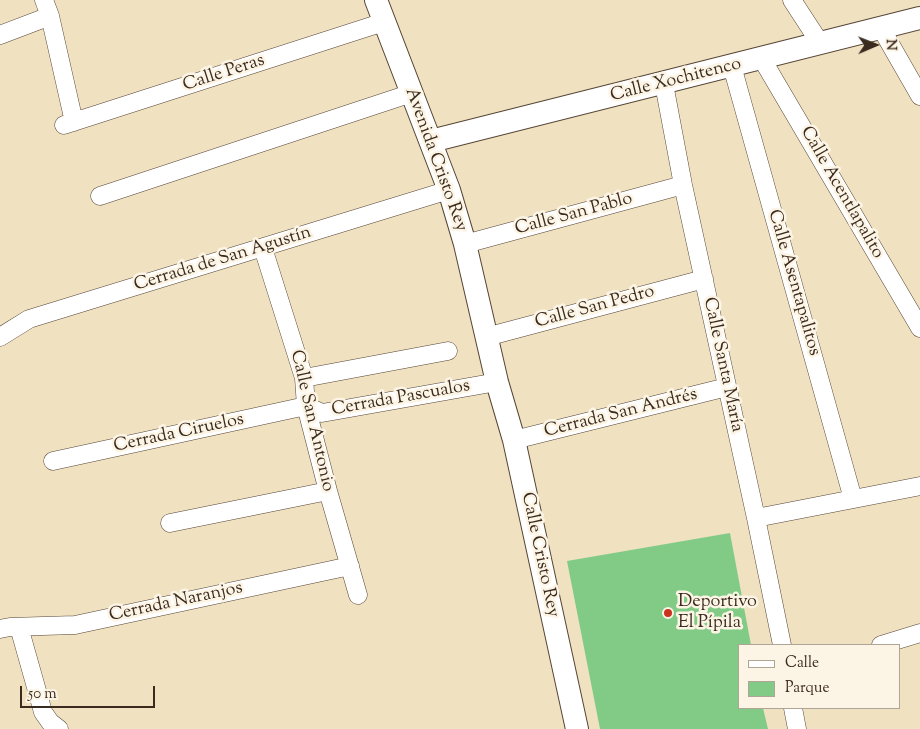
<!DOCTYPE html>
<html>
<head>
<meta charset="utf-8">
<style>
  body { margin:0 }
  #map { position:relative; width:920px; height:729px; overflow:hidden; background:#f0e1c1; font-family:"Sorts Mill Goudy",serif }
  canvas { display:block }
  .legend { position:absolute; left:738px; top:644px; width:162px; height:65px; box-sizing:border-box; background:#fcf5e5; border:1px solid #afa495; margin:0; padding:6px 9px; list-style:none; font-size:15px; color:#3b2a1e }
  .legend li { display:flex; align-items:center; gap:10px; height:25px }
  .legend b { width:25px; border:1px solid #afa495 }
  .north { position:absolute; left:850px; top:20px; width:50px; height:50px; -webkit-text-stroke:4px #fcf5e5; paint-order:stroke; rotate:89deg; font-size:14px; font-weight:700; line-height:20px; text-align:center; color:#3b2a1e }
  .north::after { content:''; display:block; margin:auto; width:18px; height:22px; background:#3b2a1e; clip-path:polygon(50% 0,100% 100%,50% 72%,0 100%) }
  .scale { position:absolute; left:20px; top:686px; width:135px; height:22px; box-sizing:border-box; border:2px solid #3b2a1e; border-top:0; padding-left:6px; font-size:15px; line-height:18px; white-space:nowrap; color:#3b2a1e; -webkit-text-stroke:4px #fcf5e5; paint-order:stroke }
</style>
</head>
<body>
<div id="map">
<canvas width="920" height="729"></canvas>
<ul class="legend">
<li><b style="height:6px;background:#fff"></b>Calle</li>
<li><b style="height:14px;background:#82cb87"></b>Parque</li>
</ul>
<div class="north">N</div>
<div class="scale">50 m</div>
</div>
<script>
const ctx = document.querySelector('canvas').getContext('2d');
ctx.lineJoin = 'round';
function paint(path, color) {
  ctx.fillStyle = color;
  ctx.fill(path, 'evenodd');
}
function shape(rows) {
  const path = new Path2D();
  for (const r of rows) {
    path.moveTo(r[0], r[1]);
    for (let i = 2; i < r.length; i += 2) path.lineTo(r[i], r[i + 1]);
  }
  return path;
}
function strokePath(path, color, width, dash) {
  ctx.strokeStyle = color;
  ctx.lineWidth = width;
  ctx.lineCap = dash ? 'butt' : 'round';
  ctx.setLineDash(dash || []);
  ctx.stroke(path);
}
function write(font, color, halo, rows, align = 'center') {
  ctx.font = font + ' "Sorts Mill Goudy",serif';
  ctx.lineWidth = 5;
  ctx.setLineDash([]);
  ctx.textBaseline = 'middle';
  ctx.strokeStyle = halo;
  ctx.fillStyle = color;
  for (const [text, x, y, turn = 0] of rows) {
    ctx.save();
    ctx.translate(x, y);
    ctx.rotate((+turn || 0) * Math.PI / 180);
    ctx.textAlign = isNaN(turn) ? turn : align;
    if (halo) ctx.strokeText(text, 0, 0);
    ctx.fillText(text, 0, 0);
    ctx.restore();
  }
}
paint(shape([
  [730,533,751,645,739,645,739,708,763,708,768,729,600,729,567,561]
]), '#82cb87');
const minor = shape([
  [44,0,50,16,74,122],
  [792,0,820,43],
  [881,28,920,96],
  [0,35,50,16],
  [762,59,920,328],
  [732,66,853,499],
  [664,84,683,185,756,518,782,645],
  [64,125,384,22],
  [100,196,412,93],
  [465,244,683,185],
  [263,248,304,378,306,406,328,491,358,595],
  [0,337,29,319,449,190],
  [486,337,704,279],
  [304,378,448,351],
  [514,440,727,387],
  [53,461,306,406,322,413,497,382],
  [756,518,920,486],
  [170,523,328,491],
  [19,627,43,712,50,722,59,729],
  [0,629,10,627,75,625,350,566],
  [881,645,920,633],
  [793,708,797,729]
]);
const tertiary = shape([
  [376,0,449,190,465,244,497,382,514,440,577,729],
  [431,141,920,18]
]);
strokePath(minor, '#564536', 19);
strokePath(tertiary, '#564536', 24);
strokePath(minor, '#fff', 18);
strokePath(tertiary, '#fff', 22);
for (const [x, y, r, color] of [
  [668,613,5,"#c8321e"]
]) {
  const dot = new Path2D();
  dot.arc(x, y, r, 0, 2 * Math.PI);
  ctx.fillStyle = color;
  ctx.fill(dot);
  strokePath(dot, '#fcf5e5', 2);
}
write('18px', '#3b2a1e', '#fcf5e5', [
  ["Calle Peras",224,74,-18],
  ["Calle Xochitenco",676,81,-14],
  ["Avenida Cristo Rey",435,160,70],
  ["Calle Acentlapalito",841,193,60],
  ["Calle San Pablo",574,215,-15],
  ["Cerrada de San Agustín",223,260,-17],
  ["Calle Asentapalitos",793,283,74],
  ["Calle San Pedro",595,308,-15],
  ["Calle Santa María",722,365,78],
  ["Cerrada Pascualos",401,399,-10],
  ["Cerrada San Andrés",621,414,-14],
  ["Calle San Antonio",311,421,77],
  ["Cerrada Ciruelos",179,434,-12],
  ["Calle Cristo Rey",539,555,78],
  ["Cerrada Naranjos",176,603,-12]
]);
write('18px', '#3b2a1e', '#fcf5e5', [
  ["Deportivo",678,603],
  ["El Pípila",678,624]
], 'left');
</script>
</body>
</html>
